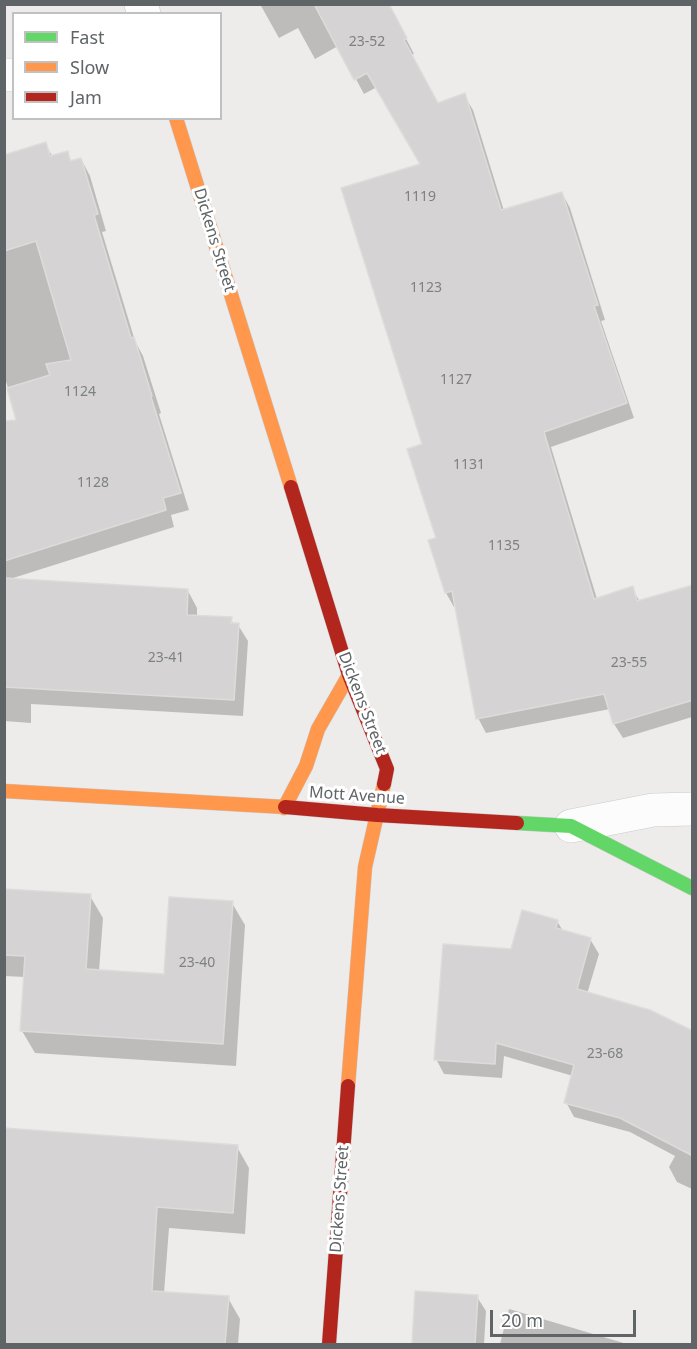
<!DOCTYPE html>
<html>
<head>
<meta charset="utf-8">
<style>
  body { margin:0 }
  #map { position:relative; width:697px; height:1349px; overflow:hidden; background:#eeecea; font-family:"Noto Sans",sans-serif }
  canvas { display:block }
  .frame { position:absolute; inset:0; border:6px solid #5f6467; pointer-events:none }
  .legend { position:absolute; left:12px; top:12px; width:210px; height:108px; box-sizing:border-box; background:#fff; border:2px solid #bfc1c2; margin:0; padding:8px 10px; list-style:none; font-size:18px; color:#5f6467 }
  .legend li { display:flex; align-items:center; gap:12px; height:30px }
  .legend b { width:30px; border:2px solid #bfc1c2 }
  .scale { position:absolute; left:490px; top:1310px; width:146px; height:27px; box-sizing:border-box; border:3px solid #5f6467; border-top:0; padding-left:8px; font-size:18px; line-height:21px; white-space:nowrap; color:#5f6467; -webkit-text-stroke:4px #fff; paint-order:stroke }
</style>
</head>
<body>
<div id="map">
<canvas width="697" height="1349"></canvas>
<div class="frame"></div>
<ul class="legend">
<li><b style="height:8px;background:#63d668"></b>Fast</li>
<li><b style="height:8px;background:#ff974d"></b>Slow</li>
<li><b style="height:8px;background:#b3261e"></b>Jam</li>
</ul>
<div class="scale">20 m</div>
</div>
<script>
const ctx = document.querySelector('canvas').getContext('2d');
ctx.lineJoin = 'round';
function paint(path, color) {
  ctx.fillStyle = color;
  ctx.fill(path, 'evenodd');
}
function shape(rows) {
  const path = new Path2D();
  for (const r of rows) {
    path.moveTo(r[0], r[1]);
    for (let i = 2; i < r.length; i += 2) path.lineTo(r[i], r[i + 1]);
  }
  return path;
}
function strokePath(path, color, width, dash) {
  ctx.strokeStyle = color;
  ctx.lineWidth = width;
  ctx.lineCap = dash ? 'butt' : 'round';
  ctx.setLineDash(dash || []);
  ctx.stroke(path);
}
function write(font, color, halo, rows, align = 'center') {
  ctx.font = font + ' "Noto Sans",sans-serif';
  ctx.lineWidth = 6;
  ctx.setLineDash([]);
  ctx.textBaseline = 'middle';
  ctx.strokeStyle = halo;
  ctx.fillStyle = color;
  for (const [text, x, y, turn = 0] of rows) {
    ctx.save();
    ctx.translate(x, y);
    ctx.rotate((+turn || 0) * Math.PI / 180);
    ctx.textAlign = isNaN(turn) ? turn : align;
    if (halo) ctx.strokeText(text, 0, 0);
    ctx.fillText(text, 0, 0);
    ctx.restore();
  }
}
paint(shape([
  [260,4,388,4,414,54,411,55,438,104,464,95,473,110,504,211,562,193,570,208,605,320,601,321,634,418,551,447,597,599,632,588,640,602,692,587,692,717,623,738,614,724,610,709,486,733,478,718,456,607,454,607,446,593,424,445,422,165,377,87,364,94,338,46,315,59,298,28,279,38],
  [45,144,53,157,67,153,72,162,81,159,90,176,106,231,102,232,135,341,143,356,161,413,159,414,189,510,171,515,174,527,10,579,188,591,197,608,197,617,231,619,234,625,238,625,248,641,243,716,31,704,31,723,4,721,4,548,32,465,4,375,4,156],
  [4,890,90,896,103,918,99,971,165,975,232,903,245,925,236,1066,35,1053,22,1031,25,977,4,976],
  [557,921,563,931,590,939,599,954,587,994,692,1033,692,1189,677,1182,669,1167,675,1156,630,1132,574,1117,566,1102,573,1076,504,1056,502,1078,444,1074,436,1059,512,950],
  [4,1130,237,1147,249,1168,245,1234,169,1228,164,1293,228,1298,240,1319,238,1344,4,1344],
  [417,1293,477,1297,486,1311,484,1344,489,1344,413,1344],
  [509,1309,627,1344,500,1344]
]), '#0003');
const building = shape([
  [314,4,389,4,407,38,404,40,438,103,465,93,501,210,562,192,598,305,594,306,627,403,544,432,594,599,633,586,637,601,693,585,693,700,613,724,604,694,476,719,452,591,445,593,428,540,436,538,407,449,422,444,341,188,420,164,367,73,354,80,314,4],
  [46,142,50,156,68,151,70,161,81,158,98,214,94,215,131,338,134,337,152,396,151,397,181,493,163,498,166,510,4,561,4,421,16,420,7,388,50,375,46,364,71,360,36,241,4,251,4,155,46,142],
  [4,578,188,589,187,615,232,617,231,623,239,623,234,700,4,687,4,578],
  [4,889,91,894,86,969,164,974,169,897,233,901,223,1044,20,1031,25,956,4,955,4,889],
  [522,910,558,920,556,928,591,938,577,989,650,1010,693,1031,693,1156,620,1118,564,1103,574,1065,496,1043,495,1064,434,1060,443,944,511,949,522,910],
  [4,1128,238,1145,233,1213,157,1207,152,1291,229,1296,225,1344,4,1344,4,1128],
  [415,1291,478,1295,475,1344,412,1344,415,1291]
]);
paint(building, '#d5d3d3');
strokePath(building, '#dedcda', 1.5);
const street = shape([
  [141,4,144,14],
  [4,75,14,75],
  [571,826,653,810,692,809]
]);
const fast = shape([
  [517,823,571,826,692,888]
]);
const slow = shape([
  [176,118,291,487],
  [4,791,285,807],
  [284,808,306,766,318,729,349,675],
  [348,1086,365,867,384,784]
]);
const jam = shape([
  [291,487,349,675,387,769,384,784],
  [285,807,377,815,517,823],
  [329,1344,348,1086]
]);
strokePath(street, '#cbcaca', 34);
strokePath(fast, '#cacaca', 15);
strokePath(slow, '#cacaca', 15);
strokePath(jam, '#cacaca', 15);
strokePath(street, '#fcfcfc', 33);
strokePath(fast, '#63d668', 14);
strokePath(slow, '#ff974d', 14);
strokePath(jam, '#b3261e', 14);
write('14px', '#7e8183', null, [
  ["23-52",367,42],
  ["1119",420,197],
  ["1123",426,288],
  ["1127",456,380],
  ["1124",80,392],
  ["1131",469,465],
  ["1128",93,483],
  ["1135",504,546],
  ["23-41",166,658],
  ["23-55",629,663],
  ["23-40",197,963],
  ["23-68",605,1054]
]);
write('16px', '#5f6467', '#fff', [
  ["Dickens Street",214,240,73],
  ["Dickens Street",362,703,69],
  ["Mott Avenue",357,796,4],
  ["Dickens Street",340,1199,-86]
]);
</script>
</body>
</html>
